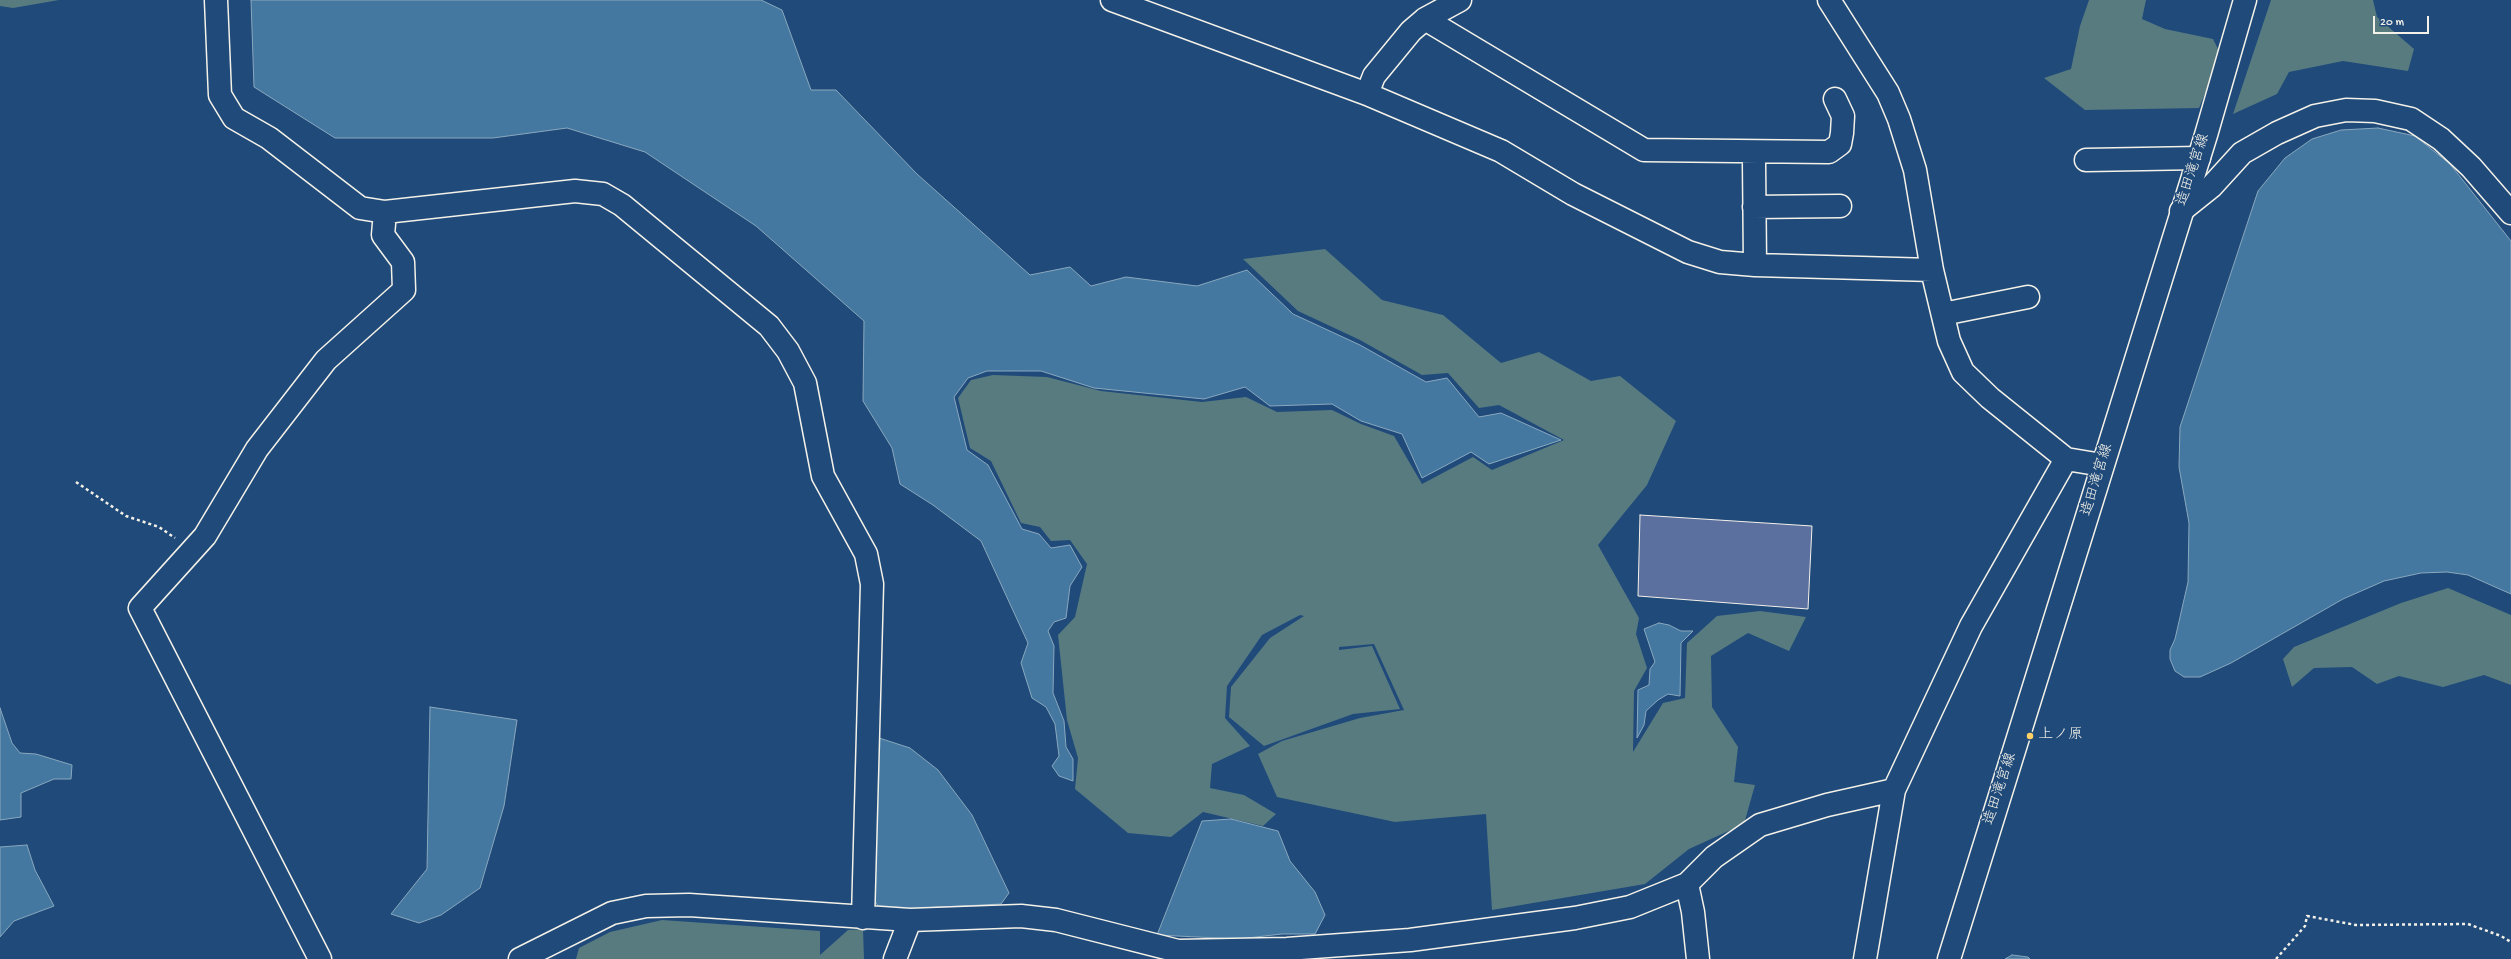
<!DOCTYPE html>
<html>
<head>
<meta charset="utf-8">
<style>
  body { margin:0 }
  #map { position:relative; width:2511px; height:959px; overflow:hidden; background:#1f4a7a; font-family:"Gochi Hand",sans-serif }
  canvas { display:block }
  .scale { position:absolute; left:2373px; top:16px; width:56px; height:18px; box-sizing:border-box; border:2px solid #f4f1e8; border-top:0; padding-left:5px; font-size:12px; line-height:14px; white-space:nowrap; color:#f4f1e8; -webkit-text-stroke:3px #1f4a7a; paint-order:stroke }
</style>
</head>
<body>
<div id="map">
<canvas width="2511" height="959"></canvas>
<div class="scale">20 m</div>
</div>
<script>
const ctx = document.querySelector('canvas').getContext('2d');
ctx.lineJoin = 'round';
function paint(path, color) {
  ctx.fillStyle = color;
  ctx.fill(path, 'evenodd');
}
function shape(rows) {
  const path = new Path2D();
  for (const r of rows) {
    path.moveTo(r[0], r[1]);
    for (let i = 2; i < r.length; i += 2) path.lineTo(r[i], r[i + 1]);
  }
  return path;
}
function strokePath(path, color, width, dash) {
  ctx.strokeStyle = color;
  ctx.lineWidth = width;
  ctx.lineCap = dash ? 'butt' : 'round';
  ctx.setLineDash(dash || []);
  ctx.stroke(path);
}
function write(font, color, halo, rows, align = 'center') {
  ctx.font = font + ' "Gochi Hand","Klee One",sans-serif';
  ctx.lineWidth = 3;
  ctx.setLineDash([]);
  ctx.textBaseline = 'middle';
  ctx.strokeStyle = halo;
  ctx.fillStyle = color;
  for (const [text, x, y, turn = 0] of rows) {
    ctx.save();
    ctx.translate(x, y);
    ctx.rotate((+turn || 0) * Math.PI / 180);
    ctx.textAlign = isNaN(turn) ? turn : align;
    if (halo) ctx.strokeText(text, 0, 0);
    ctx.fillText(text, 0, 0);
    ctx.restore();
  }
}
paint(shape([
  [0,0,59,0,13,8,0,6],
  [2089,0,2146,0,2142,19,2165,29,2213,39,2221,55,2199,108,2085,110,2044,78,2071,69,2080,26],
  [2271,0,2373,0,2377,17,2414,49,2408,71,2343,61,2289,72,2277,94,2233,114],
  [1325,249,1382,300,1443,315,1501,363,1539,352,1591,381,1620,376,1676,421,1647,485,1598,545,1639,618,1636,634,1647,668,1634,691,1633,752,1663,703,1685,698,1687,643,1717,616,1760,611,1806,617,1789,651,1748,633,1711,656,1712,707,1738,747,1734,782,1755,785,1744,824,1689,849,1645,884,1492,910,1486,814,1395,822,1277,797,1258,754,1282,741,1360,718,1404,710,1374,644,1339,647,1339,634,1339,650,1372,646,1400,709,1353,714,1264,746,1229,717,1231,687,1270,638,1304,616,1300,615,1262,635,1227,686,1225,718,1250,746,1212,764,1210,788,1244,795,1276,814,1263,826,1203,812,1171,837,1128,833,1075,789,1078,758,1067,720,1058,635,1075,617,1087,564,1070,540,1051,541,1040,527,1021,523,991,461,970,448,958,398,971,380,993,375,1047,377,1101,391,1202,402,1246,397,1277,412,1332,410,1361,424,1394,436,1422,484,1473,457,1492,470,1564,440,1499,405,1479,408,1448,373,1422,375,1360,340,1298,311,1243,259],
  [2448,588,2511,615,2511,685,2484,675,2443,687,2399,676,2377,684,2352,667,2314,668,2292,687,2283,659,2294,647,2401,603],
  [662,920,820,931,820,955,848,930,863,929,864,959,576,959,579,948,610,932]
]), '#587b80');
const water = shape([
  [251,0,761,0,782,10,811,90,836,90,917,174,1030,275,1070,267,1091,286,1126,277,1197,286,1247,270,1293,314,1360,345,1426,382,1447,378,1479,417,1501,413,1561,440,1489,464,1471,452,1422,478,1402,434,1361,421,1332,404,1270,406,1245,387,1204,399,1094,388,1041,371,987,371,968,378,954,397,967,450,988,465,1022,529,1039,534,1051,548,1070,545,1082,567,1070,586,1066,618,1054,622,1048,631,1054,646,1053,693,1064,721,1066,747,1073,759,1073,781,1059,776,1052,766,1059,756,1055,724,1046,707,1032,698,1021,663,1028,643,981,541,933,505,900,484,892,448,863,401,864,321,756,226,645,152,567,128,493,138,335,138,254,87,251,0],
  [2378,128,2415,136,2450,164,2511,241,2511,594,2468,575,2447,572,2421,573,2384,581,2343,599,2231,663,2200,677,2184,677,2175,671,2170,659,2170,650,2175,639,2188,582,2189,523,2179,467,2180,427,2258,191,2285,158,2312,139,2341,130,2378,128],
  [1659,623,1669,625,1681,631,1693,631,1681,643,1680,696,1668,694,1658,700,1646,711,1644,725,1637,738,1638,690,1649,685,1650,669,1655,662,1644,629,1659,623],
  [430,707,517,720,504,806,480,888,441,915,419,923,391,914,427,869,430,707],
  [0,708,12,743,20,753,36,754,72,765,71,779,54,779,21,793,21,817,0,820,0,708],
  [876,737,910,748,938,770,972,815,1009,893,1001,904,881,910,871,896,876,737],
  [1231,819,1278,831,1290,861,1315,892,1325,915,1315,934,1282,934,1238,939,1157,935,1202,821,1231,819],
  [27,845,35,870,54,906,14,921,0,937,0,847,27,845],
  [2012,955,2028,957,2030,959,2005,959,2012,955]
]);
paint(water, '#4478a1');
strokePath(water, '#8aa8bd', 1);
const building = shape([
  [1640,515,1812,526,1808,609,1638,596,1640,515]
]);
paint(building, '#5c70a0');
strokePath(building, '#f4f1e8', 1);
const minor = shape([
  [216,0,220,95,234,118,269,138,360,208,385,212,575,191,603,194,622,205,769,326,788,351,805,383,823,476,866,554,872,584,863,918],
  [1112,0,1367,94,1501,151,1573,194,1688,252,1720,262,1755,265,1932,270],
  [1829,0,1888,93,1899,119,1915,170,1932,270,1949,341,1963,372,1990,398,2066,459,2102,465],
  [1425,19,1644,150,1829,152,1840,144,1842,133,1843,116,1835,99],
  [1367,94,1374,76,1411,31,1425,19,1460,0],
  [2086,160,2199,158],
  [1754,161,1755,265],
  [1754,207,1840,206],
  [2181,211,2211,187,2242,153,2277,133,2315,116,2346,110,2375,111,2411,119,2441,139,2471,167,2511,213],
  [1943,314,2028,297],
  [1687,884,1693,912,1698,959],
  [320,959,140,608,205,536,257,449,326,360,404,290,403,262,383,235,385,212],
  [520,959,612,913,646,906,689,905,910,920,1021,916,1056,920,1178,951,1287,949,1410,940,1575,918,1630,907,1687,884,1714,857,1760,825,1827,805,1894,790],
  [895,959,910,920],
  [1865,959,1894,790,1971,626,2066,459]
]);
const major = shape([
  [1949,959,2206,135,2245,0]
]);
strokePath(minor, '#f4f1e8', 25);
strokePath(major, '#f4f1e8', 25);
strokePath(shape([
  [76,482,126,516,159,527,175,538],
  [2276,959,2305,926,2307,916,2356,925,2468,924,2501,936,2511,942]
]), '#f4f1e8', 2.5, [3, 3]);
strokePath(minor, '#1f4a7a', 22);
strokePath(major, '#1f4a7a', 22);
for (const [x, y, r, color] of [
  [2030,736,4,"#ffd166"]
]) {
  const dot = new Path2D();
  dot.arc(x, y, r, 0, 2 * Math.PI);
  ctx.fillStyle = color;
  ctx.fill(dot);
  strokePath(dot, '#1f4a7a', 1.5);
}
write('15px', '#f4f1e8', '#1f4a7a', [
  ["造田滝宮線",2194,170,-72],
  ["造田滝宮線",2098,480,-73],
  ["造田滝宮線",2001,789,-72]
]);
write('15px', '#f4f1e8', '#1f4a7a', [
  ["上ノ原",2038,736]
], 'left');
</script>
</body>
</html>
